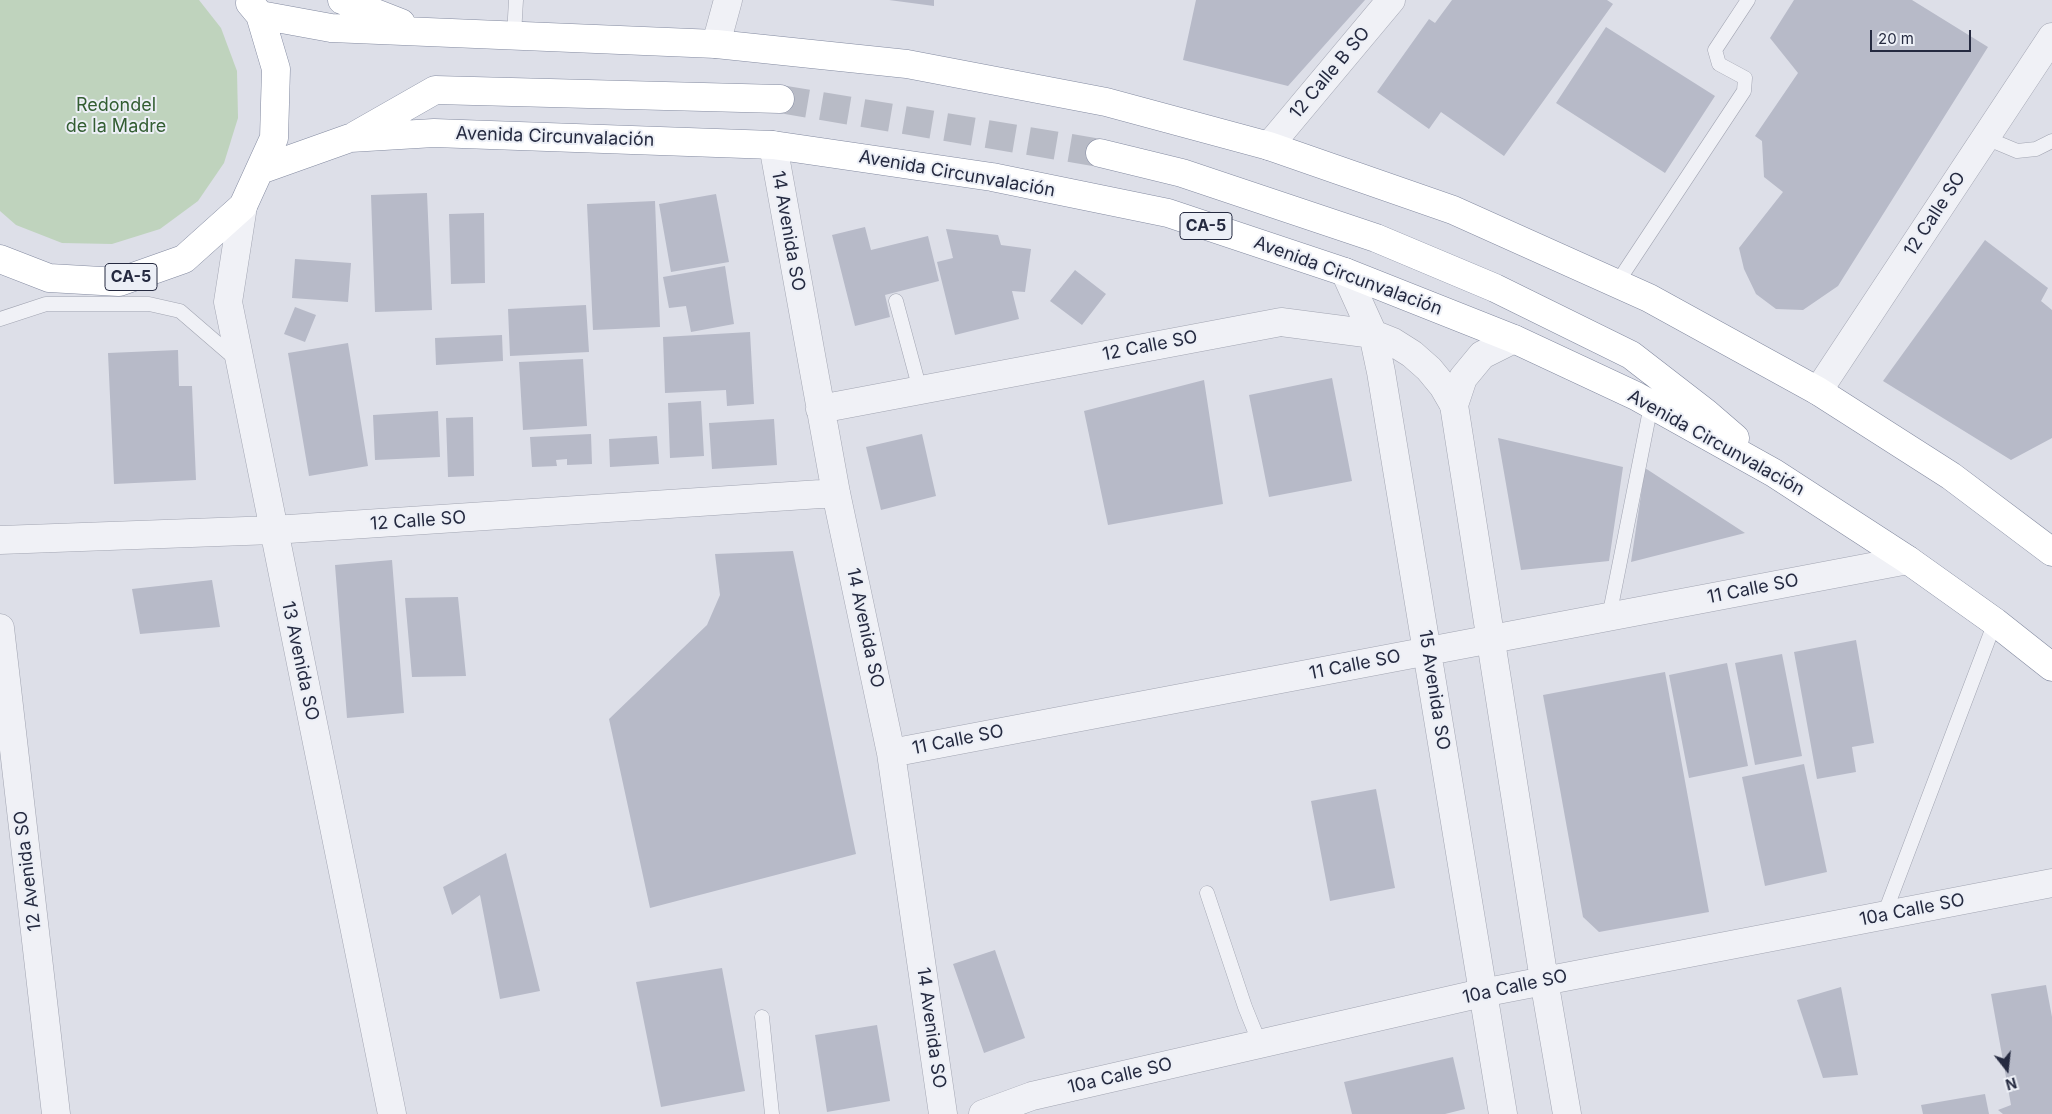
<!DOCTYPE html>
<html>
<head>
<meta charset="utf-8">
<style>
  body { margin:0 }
  #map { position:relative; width:2052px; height:1114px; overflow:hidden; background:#dddfe8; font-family:Inter,sans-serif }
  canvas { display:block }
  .north { position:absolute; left:1982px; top:1044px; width:50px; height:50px; -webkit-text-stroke:4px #eceff6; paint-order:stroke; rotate:164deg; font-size:14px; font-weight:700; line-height:20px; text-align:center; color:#252a40 }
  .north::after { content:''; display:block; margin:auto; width:18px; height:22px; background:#252a40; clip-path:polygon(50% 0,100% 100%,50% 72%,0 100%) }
  .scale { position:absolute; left:1870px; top:30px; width:101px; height:22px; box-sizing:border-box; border:2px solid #252a40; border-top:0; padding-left:6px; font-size:15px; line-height:18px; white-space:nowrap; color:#252a40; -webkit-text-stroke:4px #eceff6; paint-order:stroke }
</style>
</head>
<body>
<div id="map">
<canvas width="2052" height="1114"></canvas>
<div class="north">N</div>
<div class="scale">20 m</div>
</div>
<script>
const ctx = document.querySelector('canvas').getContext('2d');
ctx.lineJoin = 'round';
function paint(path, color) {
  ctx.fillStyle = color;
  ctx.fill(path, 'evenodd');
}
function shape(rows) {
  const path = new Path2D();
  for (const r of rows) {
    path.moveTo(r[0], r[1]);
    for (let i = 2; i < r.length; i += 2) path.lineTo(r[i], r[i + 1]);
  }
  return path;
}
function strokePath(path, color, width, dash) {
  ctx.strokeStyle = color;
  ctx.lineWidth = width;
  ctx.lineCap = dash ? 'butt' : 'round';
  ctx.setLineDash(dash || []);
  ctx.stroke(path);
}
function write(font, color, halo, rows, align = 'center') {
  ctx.font = font + ' Inter,sans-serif';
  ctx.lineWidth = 4;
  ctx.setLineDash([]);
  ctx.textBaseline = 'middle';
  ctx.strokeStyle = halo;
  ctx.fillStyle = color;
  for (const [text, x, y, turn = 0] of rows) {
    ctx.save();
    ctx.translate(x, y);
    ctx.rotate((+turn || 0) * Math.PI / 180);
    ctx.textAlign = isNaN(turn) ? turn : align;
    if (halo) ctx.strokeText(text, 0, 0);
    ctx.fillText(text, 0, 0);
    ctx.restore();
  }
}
paint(shape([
  [0,0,199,0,221,28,237,71,238,118,224,163,198,201,160,229,112,244,62,243,16,225,0,211]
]), '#bfd3bd');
paint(shape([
  [889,0,934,0,934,6],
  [1196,0,1365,0,1288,86,1183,60],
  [1452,0,1607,0,1613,4,1504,156,1441,112,1429,129,1377,92,1429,19,1435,23],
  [1794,0,1912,0,1988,47,1838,286,1803,310,1776,309,1756,294,1744,269,1739,248,1783,192,1764,177,1762,141,1755,136,1798,73,1770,38],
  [1606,27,1715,96,1665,173,1556,103],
  [427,193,432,310,375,312,371,195],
  [716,194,729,262,671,272,659,204],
  [655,201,660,327,593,330,587,204],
  [484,213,485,283,451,284,449,214],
  [865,227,871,250,928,236,939,281,885,295,890,317,855,326,832,235],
  [946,229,998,235,1001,245,1031,249,1025,292,1012,291,1019,319,955,335,937,262,953,258],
  [1985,240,2048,288,2041,301,2052,310,2052,438,2011,460,1883,381],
  [295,259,351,263,348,302,292,298],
  [725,266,734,324,691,332,686,306,669,308,663,277],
  [1075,270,1106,294,1082,325,1050,301],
  [586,305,589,352,510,356,508,309],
  [295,307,316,315,305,342,284,334],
  [750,332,754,404,727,406,726,390,665,393,663,337],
  [502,335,503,361,436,365,435,338],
  [348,343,368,466,309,476,288,353],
  [178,350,179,386,192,386,196,480,114,484,108,353],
  [583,359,587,426,523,430,519,362],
  [1332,378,1352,481,1269,497,1249,395],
  [1204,380,1223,504,1108,525,1084,411],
  [701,401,704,456,670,458,668,403],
  [438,411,440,457,375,460,373,415],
  [473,417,474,476,448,477,446,418],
  [774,419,777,465,712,469,709,423],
  [591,434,592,464,567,465,567,459,556,460,557,466,532,467,530,437],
  [922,434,936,496,881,510,866,447],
  [657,436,659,464,610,467,609,439],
  [1498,438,1623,467,1609,561,1521,570],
  [1645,468,1745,533,1631,562],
  [793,551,856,854,650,908,609,719,707,625,720,595,715,554],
  [392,560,404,713,347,718,335,565],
  [212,580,220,627,140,634,132,589],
  [458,597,466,676,412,677,405,598],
  [1856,640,1874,743,1852,747,1856,772,1817,779,1794,652],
  [1782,654,1802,756,1755,765,1735,663],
  [1727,663,1748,766,1689,778,1669,675],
  [1665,672,1709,912,1599,932,1583,917,1543,695],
  [1804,764,1827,872,1765,886,1742,777],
  [1376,789,1395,888,1330,901,1311,801],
  [506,853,540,991,500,999,480,895,452,915,443,887],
  [995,950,1025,1038,984,1053,953,964],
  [722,968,745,1091,661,1107,636,982],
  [2046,985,2052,1017,2052,1114,2003,1114,1998,1110,2011,1105,1991,994],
  [1841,987,1858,1075,1823,1078,1797,1000],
  [877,1025,890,1101,827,1112,815,1035],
  [1453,1057,1465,1109,1445,1114,1352,1114,1344,1082],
  [1985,1094,1989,1114,1923,1114,1921,1105]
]), '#b7bac8');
strokePath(shape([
  [780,99,1100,153]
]), '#b8bbc6', 28, [28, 14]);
const service = shape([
  [514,35,516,0],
  [1986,138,2017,151,2036,149,2052,141],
  [1617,283,1744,91,1745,78,1719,64,1715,50,1748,0],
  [896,301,920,390],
  [0,319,46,304,149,304,180,311,238,361],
  [1609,617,1651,405],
  [1207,893,1245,1007,1260,1044],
  [1884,915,1995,622],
  [762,1017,772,1114]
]);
const minor = shape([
  [716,44,728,0],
  [773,145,836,493,891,753,943,1114],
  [1269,146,1391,0],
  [243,206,228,302,392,1114],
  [1345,272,1373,334,1381,372,1503,1114],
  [1818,391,2052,37],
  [820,409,1281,322,1373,334,1393,342,1412,354,1429,369,1443,386,1454,405],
  [0,540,273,530,836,493],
  [891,753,1908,560]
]);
const tertiary = shape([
  [1514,339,1482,355,1463,378,1454,405,1544,980,1567,1114],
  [0,628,56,1114],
  [983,1114,1032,1096,1482,993,2052,883]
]);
const trunk = shape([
  [342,0,401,23],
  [260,15,331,28,716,44,907,64,1106,102,1269,146,1453,210,1649,298,1818,391,1951,476,2052,552],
  [356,135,435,90,780,99],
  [1100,153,1182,173,1376,238,1495,288,1631,355,1706,413,1735,438],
  [260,170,350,138,434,133,773,145,992,177,1168,213,1345,272,1514,339,1636,396,1774,473,1908,560,1995,622,2052,667],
  [0,259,49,278,119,282,184,259,243,206,274,138,276,69,260,15,250,3]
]);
strokePath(service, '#a2a5b2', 15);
strokePath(minor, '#a2a5b2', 29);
strokePath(tertiary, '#a2a5b2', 29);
strokePath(trunk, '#838aa0', 29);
strokePath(service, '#f0f1f6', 14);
strokePath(minor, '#f0f1f6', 28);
strokePath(tertiary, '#f0f1f6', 28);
strokePath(trunk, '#fff', 28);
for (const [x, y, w] of [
  [1206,226,52],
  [131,277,52]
]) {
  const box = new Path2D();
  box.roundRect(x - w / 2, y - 13.5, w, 27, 4);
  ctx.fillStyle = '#eceff6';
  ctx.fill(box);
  strokePath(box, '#252a40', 1);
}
write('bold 16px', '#252a40', null, [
  ["CA-5",1206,226],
  ["CA-5",131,277]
]);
write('18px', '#252a40', '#eceff6', [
  ["12 Calle B SO",1330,73,-50],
  ["Avenida Circunvalación",555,137,2],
  ["Avenida Circunvalación",957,174,10],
  ["12 Calle SO",1935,214,-57],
  ["14 Avenida SO",788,231,80],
  ["Avenida Circunvalación",1348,276,20],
  ["12 Calle SO",1150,346,-11],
  ["Avenida Circunvalación",1716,443,29],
  ["12 Calle SO",418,521,-4],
  ["11 Calle SO",1753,589,-11],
  ["14 Avenida SO",865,628,78],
  ["13 Avenida SO",300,661,78],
  ["11 Calle SO",1355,665,-11],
  ["15 Avenida SO",1434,690,81],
  ["11 Calle SO",958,740,-11],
  ["12 Avenida SO",28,871,-97],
  ["10a Calle SO",1912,910,-11],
  ["10a Calle SO",1515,987,-12],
  ["14 Avenida SO",931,1028,82],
  ["10a Calle SO",1120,1076,-13]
]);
write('18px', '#325d31', '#eceff6', [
  ["Redondel",116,106],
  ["de la Madre",116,127]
]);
</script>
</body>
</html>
